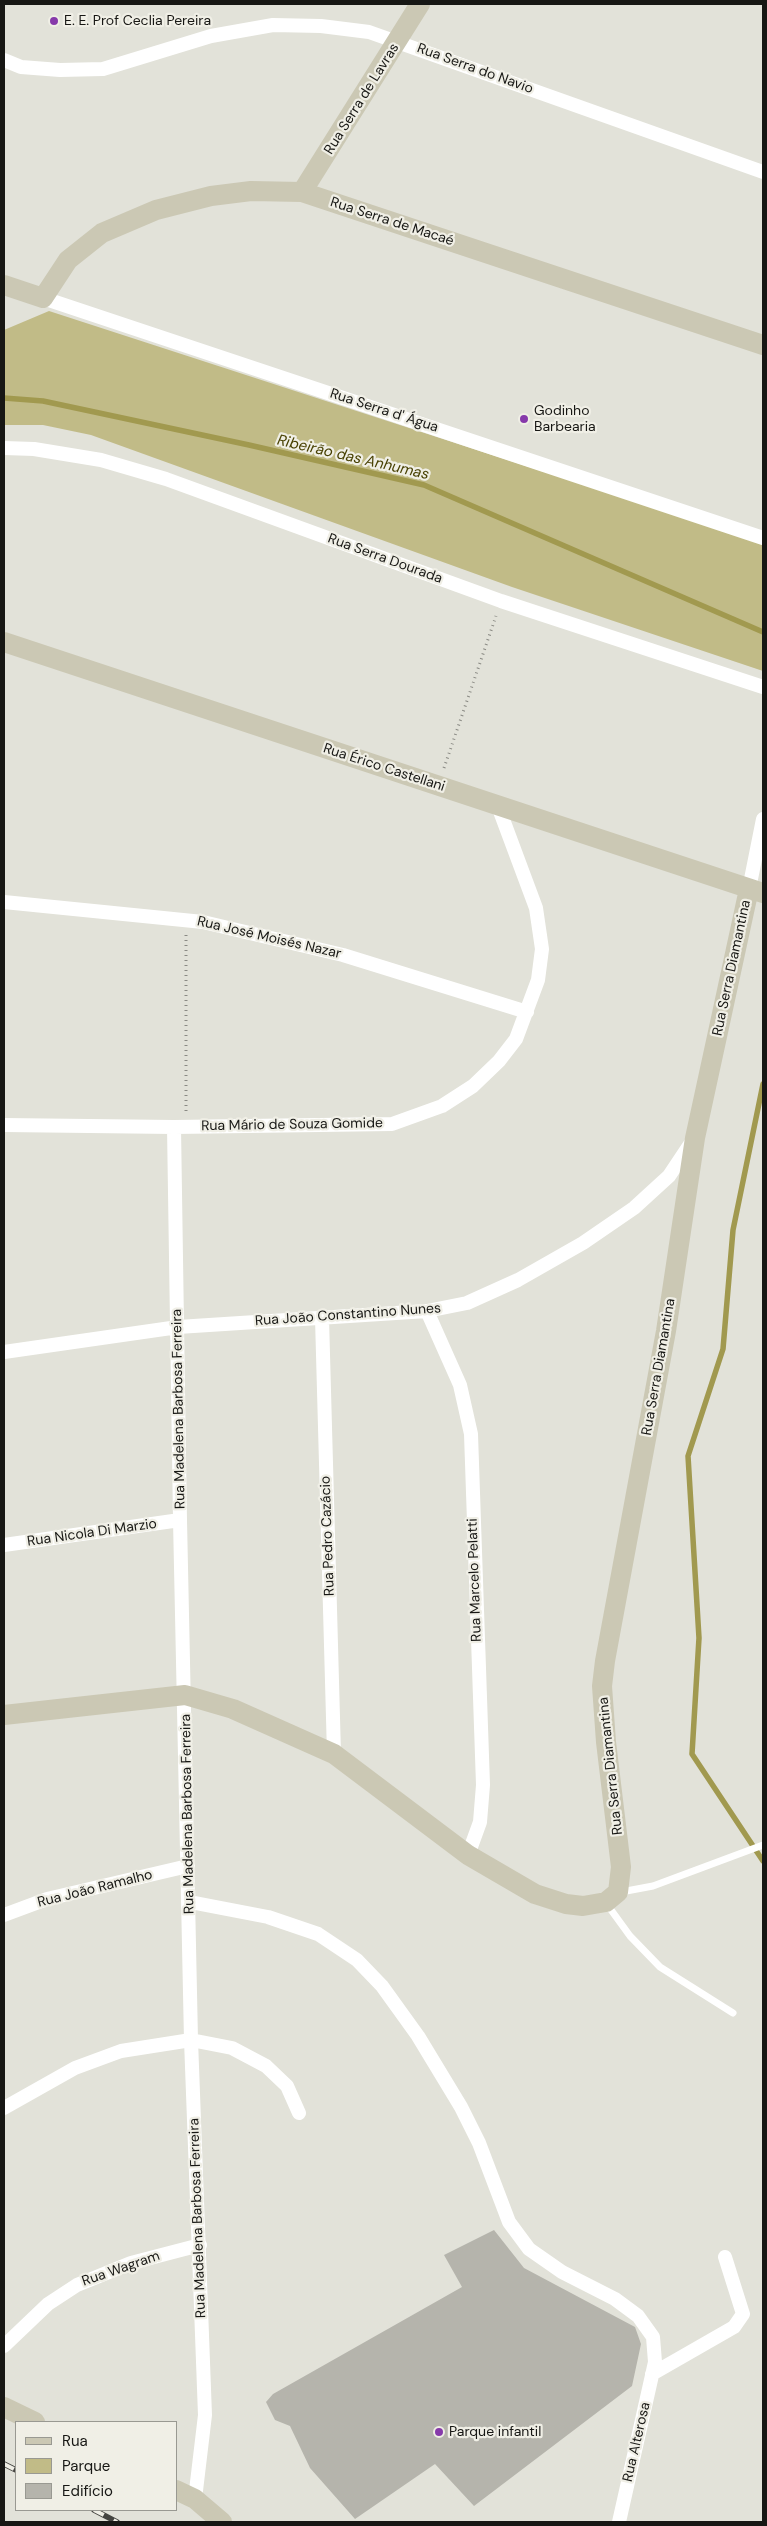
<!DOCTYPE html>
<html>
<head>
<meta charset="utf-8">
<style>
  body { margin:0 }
  #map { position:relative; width:767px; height:2526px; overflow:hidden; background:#e2e2d9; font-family:"DM Sans",sans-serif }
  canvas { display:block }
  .frame { position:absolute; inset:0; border:5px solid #171714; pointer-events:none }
  .legend { position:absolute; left:15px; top:2421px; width:162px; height:90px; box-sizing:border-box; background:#f0efe6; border:1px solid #999992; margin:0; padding:6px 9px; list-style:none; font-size:15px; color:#171714 }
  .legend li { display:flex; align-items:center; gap:10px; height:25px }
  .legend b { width:25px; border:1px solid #999992 }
</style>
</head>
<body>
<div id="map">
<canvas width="767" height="2526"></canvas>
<div class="frame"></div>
<ul class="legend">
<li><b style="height:6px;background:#cbc8b4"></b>Rua</li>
<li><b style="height:14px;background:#c1bb87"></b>Parque</li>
<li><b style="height:14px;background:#b5b4ac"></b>Edifício</li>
</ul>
</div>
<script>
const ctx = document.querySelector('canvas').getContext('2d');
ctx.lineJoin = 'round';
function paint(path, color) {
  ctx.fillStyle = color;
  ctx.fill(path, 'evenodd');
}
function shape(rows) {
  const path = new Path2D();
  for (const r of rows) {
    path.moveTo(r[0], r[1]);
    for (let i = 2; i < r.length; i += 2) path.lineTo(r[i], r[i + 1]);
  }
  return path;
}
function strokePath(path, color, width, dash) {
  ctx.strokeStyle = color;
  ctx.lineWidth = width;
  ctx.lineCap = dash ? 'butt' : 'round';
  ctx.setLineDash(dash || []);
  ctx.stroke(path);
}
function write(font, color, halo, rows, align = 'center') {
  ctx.font = font + ' "DM Sans",sans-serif';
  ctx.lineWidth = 4.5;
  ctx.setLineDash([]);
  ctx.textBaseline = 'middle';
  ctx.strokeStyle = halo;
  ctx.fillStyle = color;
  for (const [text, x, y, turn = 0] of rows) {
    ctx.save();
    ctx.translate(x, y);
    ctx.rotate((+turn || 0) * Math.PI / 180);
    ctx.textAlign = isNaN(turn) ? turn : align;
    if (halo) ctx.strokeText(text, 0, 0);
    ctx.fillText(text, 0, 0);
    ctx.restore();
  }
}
paint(shape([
  [49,311,763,543,763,671,512,587,91,435,43,425,4,425,4,330]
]), '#c1bb87');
strokePath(shape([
  [4,398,43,401,249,445,424,485,763,632],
  [763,1084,733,1230,723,1349,688,1456,699,1638,692,1754,763,1861]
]), '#a1994f', 5.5);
paint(shape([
  [494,2230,524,2268,635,2327,641,2344,632,2386,474,2506,435,2464,355,2519,310,2468,290,2426,275,2420,266,2402,273,2394,462,2287,444,2255]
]), '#b5b4ac');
strokePath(shape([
  [444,768,496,616],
  [186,935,186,1112]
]), '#8a8a84', 3, [1, 4]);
strokePath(shape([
  [621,1892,653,1886,763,1845],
  [606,1903,630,1936,660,1967,733,2013]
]), '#fff', 7);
strokePath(shape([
  [4,60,21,67,60,70,103,69,211,36,273,25,321,26,369,32,763,172],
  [43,298,763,538],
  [4,448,34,449,101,460,166,479,501,601,763,687],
  [749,889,763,819],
  [4,902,203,922,343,955,527,1012],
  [4,1125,174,1127,392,1124,442,1106,473,1086,499,1061,516,1039,538,980,542,949,536,908,498,806],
  [174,1127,180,1520,191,2040,205,2415,195,2499],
  [427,1311,460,1385,471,1434,483,1785,480,1822,468,1855],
  [322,1318,334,1754],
  [4,1352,178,1327,427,1311,467,1303,518,1280,583,1243,634,1208,669,1176,693,1140],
  [4,1545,180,1520],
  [190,1902,268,1917,318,1934,357,1960,382,1986,418,2036,461,2107,479,2143,509,2222,529,2249,562,2272,615,2299,638,2316,653,2337,655,2362,619,2522],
  [4,1915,47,1899,188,1866],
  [4,2108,75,2068,121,2051,191,2040,232,2048,266,2066,287,2086,299,2113],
  [4,2346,48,2304,77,2285,131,2263,200,2245],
  [652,2374,734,2327,743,2314,725,2257]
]), '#fff', 14);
strokePath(shape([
  [302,192,420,4],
  [4,285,43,298,68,260,102,233,156,210,211,196,251,191,302,192,763,345],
  [4,642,763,893],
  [4,1715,185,1695,233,1709,334,1754,468,1855,535,1894,566,1904,583,1906,606,1902,618,1892,621,1867,606,1742,602,1686,605,1661,666,1331,695,1138,749,889],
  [4,2407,35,2422],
  [176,2490,195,2499,222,2522]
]), '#cbc8b4', 20);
const rail = shape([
  [4,2464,16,2470],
  [94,2510,117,2522]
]);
strokePath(rail, '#454541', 5.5);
strokePath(rail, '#f0efe6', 4, [11]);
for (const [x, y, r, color] of [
  [54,21,5,"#8639aa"],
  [524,419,5,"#8639aa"],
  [439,2432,5,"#8639aa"]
]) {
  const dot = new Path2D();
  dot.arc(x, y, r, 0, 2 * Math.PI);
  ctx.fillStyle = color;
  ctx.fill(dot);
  strokePath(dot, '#f0efe6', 2);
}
write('14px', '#171714', '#f0efe6', [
  ["E. E. Prof Ceclia Pereira",64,21],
  ["Godinho",534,411],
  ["Barbearia",534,427],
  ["Parque infantil",449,2432]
], 'left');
write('14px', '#171714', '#f0efe6', [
  ["Rua Serra do Navio",475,69,20],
  ["Rua Serra de Lavras",362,99,-58],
  ["Rua Serra de Macaé",392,222,18],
  ["Rua Serra d' Água",384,411,18],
  ["Rua Serra Dourada",385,559,20],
  ["Rua Érico Castellani",384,768,18],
  ["Rua José Moisés Nazar",269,938,13],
  ["Rua Serra Diamantina",732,968,-78],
  ["Rua Mário de Souza Gomide",292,1125,-1],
  ["Rua João Constantino Nunes",348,1315,-4],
  ["Rua Serra Diamantina",659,1367,-80],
  ["Rua Madelena Barbosa Ferreira",179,1409,-91],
  ["Rua Nicola Di Marzio",92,1533,-8],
  ["Rua Pedro Cazácio",328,1536,-92],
  ["Rua Marcelo Pelatti",475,1580,-92],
  ["Rua Serra Diamantina",611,1766,-96],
  ["Rua Madelena Barbosa Ferreira",188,1814,-91],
  ["Rua João Ramalho",95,1889,-14],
  ["Rua Madelena Barbosa Ferreira",198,2218,-92],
  ["Rua Wagram",121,2269,-19],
  ["Rua Alterosa",637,2442,-77]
]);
write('italic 15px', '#484103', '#f0efe6', [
  ["Ribeirão das Anhumas",353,458,13]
]);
</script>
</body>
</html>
